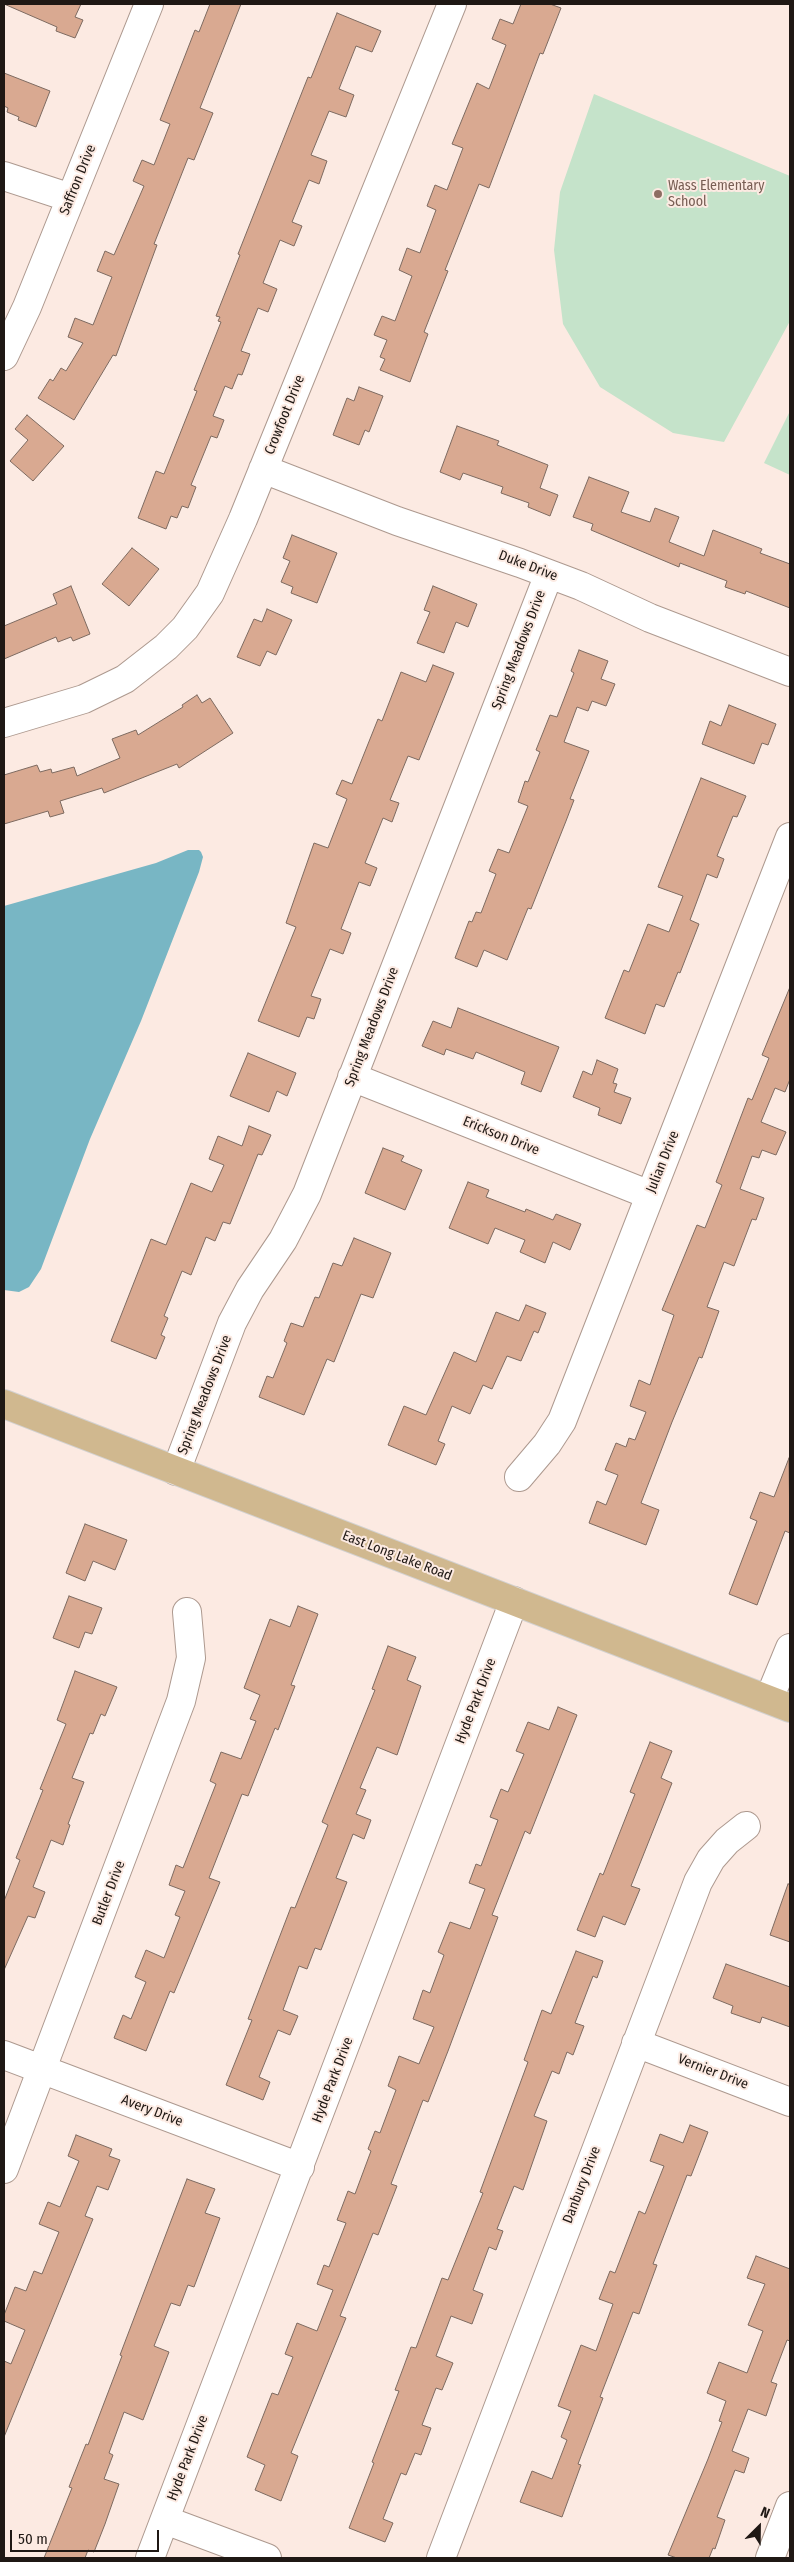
<!DOCTYPE html>
<html>
<head>
<meta charset="utf-8">
<style>
  body { margin:0 }
  #map { position:relative; width:794px; height:2562px; overflow:hidden; background:#fceae2; font-family:"Fira Sans Condensed",sans-serif }
  canvas { display:block }
  .frame { position:absolute; inset:0; border:5px solid #1f1814; pointer-events:none }
  .north { position:absolute; left:734px; top:2502px; width:50px; height:50px; -webkit-text-stroke:4px #fceae2; paint-order:stroke; rotate:23deg; font-size:14px; font-weight:700; line-height:20px; text-align:center; color:#1f1814 }
  .north::after { content:''; display:block; margin:auto; width:18px; height:22px; background:#1f1814; clip-path:polygon(50% 0,100% 100%,50% 72%,0 100%) }
  .scale { position:absolute; left:10px; top:2530px; width:149px; height:22px; box-sizing:border-box; border:2px solid #1f1814; border-top:0; padding-left:6px; font-size:15px; line-height:18px; white-space:nowrap; color:#1f1814; -webkit-text-stroke:4px #fceae2; paint-order:stroke }
</style>
</head>
<body>
<div id="map">
<canvas width="794" height="2562"></canvas>
<div class="frame"></div>
<div class="north">N</div>
<div class="scale">50 m</div>
</div>
<script>
const ctx = document.querySelector('canvas').getContext('2d');
ctx.lineJoin = 'round';
function paint(path, color) {
  ctx.fillStyle = color;
  ctx.fill(path, 'evenodd');
}
function shape(rows) {
  const path = new Path2D();
  for (const r of rows) {
    path.moveTo(r[0], r[1]);
    for (let i = 2; i < r.length; i += 2) path.lineTo(r[i], r[i + 1]);
  }
  return path;
}
function strokePath(path, color, width, dash) {
  ctx.strokeStyle = color;
  ctx.lineWidth = width;
  ctx.lineCap = dash ? 'butt' : 'round';
  ctx.setLineDash(dash || []);
  ctx.stroke(path);
}
function write(font, color, halo, rows, align = 'center') {
  ctx.font = font + ' "Fira Sans Condensed",sans-serif';
  ctx.lineWidth = 4;
  ctx.setLineDash([]);
  ctx.textBaseline = 'middle';
  ctx.strokeStyle = halo;
  ctx.fillStyle = color;
  for (const [text, x, y, turn = 0] of rows) {
    ctx.save();
    ctx.translate(x, y);
    ctx.rotate((+turn || 0) * Math.PI / 180);
    ctx.textAlign = isNaN(turn) ? turn : align;
    if (halo) ctx.strokeText(text, 0, 0);
    ctx.fillText(text, 0, 0);
    ctx.restore();
  }
}
paint(shape([
  [594,94,790,176,790,321,724,442,673,433,600,387,563,324,554,250,560,192],
  [790,411,790,475,764,463]
]), '#c5e3ca');
paint(shape([
  [188,850,199,850,201,852,203,857,199,872,141,1021,90,1139,41,1269,29,1287,19,1292,4,1290,4,906,156,863]
]), '#78b6c4');
const building = shape([
  [4,4,81,4,75,17,83,20,75,38,56,31,57,27,4,4],
  [210,4,241,4,200,108,213,113,194,160,188,158,154,244,157,245,116,356,113,355,74,420,38,398,50,379,53,381,61,368,66,371,83,343,68,337,75,318,93,325,112,277,97,271,105,251,114,255,144,186,133,181,142,160,154,165,170,124,160,120,195,30,199,32,210,4],
  [521,4,550,4,561,8,543,54,540,53,489,188,479,184,445,270,448,271,424,332,428,334,410,382,380,370,385,359,380,357,387,340,374,335,382,316,395,321,412,276,399,270,407,248,420,253,436,210,427,206,435,185,447,190,463,148,452,144,477,83,489,89,506,45,492,39,500,19,513,24,521,4],
  [337,13,381,31,372,52,356,46,339,89,354,95,346,117,329,111,311,155,327,161,319,184,309,180,292,222,302,226,294,246,280,240,263,283,277,289,268,312,258,308,241,351,250,354,242,375,238,374,232,389,225,386,213,416,224,420,217,438,211,436,191,485,196,487,188,508,182,506,177,518,171,516,166,529,138,518,156,471,164,474,197,391,194,390,221,322,218,321,220,317,216,316,240,255,238,254,308,77,311,78,337,13],
  [4,73,50,91,36,127,18,120,19,117,7,112,8,108,4,106,4,73],
  [359,387,383,396,369,432,365,430,359,445,333,435,347,398,354,401,359,387],
  [27,415,64,446,33,481,10,461,28,440,15,429,27,415],
  [457,426,499,441,497,445,548,465,540,488,558,495,550,516,528,507,529,503,501,493,503,487,463,473,460,480,440,472,457,426],
  [589,477,629,492,621,512,650,522,655,508,679,517,669,542,704,556,713,530,762,549,760,553,790,564,790,608,746,591,745,594,725,587,727,581,680,563,679,567,591,530,593,524,573,517,589,477],
  [292,535,337,553,317,603,291,593,293,587,281,582,290,561,283,558,292,535],
  [132,548,159,569,129,606,102,584,132,548],
  [71,586,90,634,73,641,71,637,58,642,56,637,4,659,4,626,57,604,53,594,71,586],
  [433,586,477,604,468,627,456,622,444,653,417,643,430,612,424,610,433,586],
  [267,609,292,620,276,655,267,651,260,666,237,657,254,619,262,622,267,609],
  [579,650,608,661,601,679,615,684,606,706,592,701,588,711,577,707,564,742,589,751,570,799,574,800,566,821,531,909,528,908,507,960,484,950,477,967,455,958,469,921,472,922,476,912,481,913,496,874,489,871,498,849,509,853,528,806,518,802,525,781,528,782,540,752,536,750,550,715,557,717,574,673,571,671,579,650],
  [433,665,454,673,419,760,408,756,390,800,399,803,392,822,383,818,365,863,377,868,370,886,359,882,341,929,351,933,343,954,330,949,311,996,321,999,314,1019,307,1017,299,1037,258,1021,296,927,286,923,314,843,328,848,347,799,336,794,342,780,352,784,378,719,382,721,401,672,426,682,433,665],
  [197,695,202,703,210,698,233,733,179,768,177,764,104,793,102,788,60,801,64,813,50,817,48,811,4,824,4,775,37,765,40,772,51,769,52,773,74,767,77,776,120,758,112,739,136,730,138,735,183,707,182,705,197,695],
  [729,705,776,724,768,745,762,743,754,764,702,744,710,721,721,726,729,705],
  [701,778,746,796,737,817,733,816,717,856,724,859,717,878,707,874,690,920,699,924,680,973,678,972,664,1007,656,1004,645,1034,605,1018,624,970,629,972,648,924,669,932,683,896,658,887,701,778],
  [790,987,790,1079,785,1092,775,1088,761,1122,786,1132,776,1155,762,1150,759,1158,752,1156,740,1189,764,1198,756,1220,752,1219,734,1266,724,1262,707,1307,719,1311,702,1358,699,1357,672,1422,641,1503,659,1510,646,1545,589,1523,597,1501,606,1505,618,1475,605,1470,616,1443,626,1447,629,1438,635,1440,646,1412,630,1406,639,1380,650,1385,674,1315,662,1310,697,1225,705,1228,722,1185,716,1182,748,1098,752,1100,769,1058,762,1055,790,987],
  [458,1008,559,1047,541,1092,521,1084,525,1072,476,1052,473,1059,446,1049,444,1055,422,1046,433,1021,451,1028,458,1008],
  [248,1053,296,1073,287,1096,277,1091,269,1112,230,1096,248,1053],
  [597,1060,618,1069,613,1083,617,1084,614,1092,631,1098,621,1124,598,1115,600,1108,573,1097,583,1071,592,1075,597,1060],
  [249,1126,271,1135,262,1155,258,1154,230,1224,223,1222,215,1241,206,1237,191,1275,182,1271,164,1316,168,1318,161,1335,165,1337,156,1359,111,1341,151,1239,166,1245,191,1183,212,1192,224,1165,209,1159,218,1136,242,1146,249,1126],
  [383,1148,404,1156,401,1161,422,1170,405,1210,365,1193,383,1148],
  [468,1182,489,1190,486,1197,525,1212,526,1209,553,1220,556,1214,581,1224,570,1250,553,1242,545,1263,520,1252,525,1240,495,1228,488,1244,449,1228,468,1182],
  [354,1238,391,1253,373,1298,361,1294,334,1362,327,1359,304,1415,259,1397,267,1376,273,1378,287,1343,284,1341,291,1323,303,1327,315,1297,319,1298,333,1263,342,1266,354,1238],
  [526,1305,546,1313,538,1333,534,1331,521,1361,507,1356,492,1389,483,1385,470,1414,452,1406,438,1441,445,1444,436,1465,388,1445,404,1406,426,1415,454,1352,476,1362,496,1312,519,1321,526,1305],
  [789,1458,790,1533,785,1531,757,1605,729,1594,757,1521,750,1518,760,1492,774,1497,789,1458],
  [85,1524,127,1540,115,1570,93,1561,85,1581,66,1573,85,1524],
  [69,1596,102,1608,92,1634,85,1632,79,1648,53,1638,69,1596],
  [298,1606,318,1614,291,1685,295,1686,278,1730,275,1728,248,1796,242,1794,209,1878,220,1882,174,1993,170,1991,146,2051,114,2038,123,2015,131,2019,146,1982,135,1977,146,1950,164,1958,180,1917,175,1915,185,1891,169,1885,176,1865,183,1868,216,1784,210,1781,221,1752,241,1759,256,1721,250,1719,260,1695,244,1688,270,1619,290,1627,298,1606],
  [388,1646,416,1657,407,1680,421,1686,397,1755,377,1747,360,1788,366,1790,356,1814,371,1820,364,1839,353,1834,336,1878,347,1882,321,1950,315,1948,307,1969,299,1966,283,2010,298,2016,290,2035,278,2030,259,2077,270,2082,263,2100,226,2085,252,2020,248,2019,291,1907,295,1908,328,1825,322,1822,375,1690,372,1689,388,1646],
  [75,1671,117,1687,105,1716,101,1714,93,1734,90,1733,72,1778,84,1782,68,1824,70,1825,63,1845,51,1840,33,1887,45,1892,35,1918,28,1916,4,1970,4,1901,20,1860,16,1858,43,1790,40,1789,66,1724,57,1720,75,1671],
  [558,1707,577,1715,530,1834,525,1831,492,1915,498,1917,448,2051,428,2102,423,2100,391,2184,397,2186,378,2235,373,2233,340,2316,346,2318,291,2453,298,2456,281,2501,255,2490,265,2465,247,2457,272,2393,278,2395,293,2357,285,2354,297,2323,317,2331,333,2290,317,2284,324,2265,329,2267,346,2223,337,2220,348,2191,355,2194,371,2151,368,2149,375,2131,380,2133,396,2090,388,2086,399,2056,419,2064,434,2027,413,2019,423,1990,430,1993,444,1955,438,1952,450,1922,470,1929,485,1889,469,1883,476,1864,481,1866,498,1820,490,1817,501,1789,508,1792,524,1754,516,1751,528,1722,549,1730,558,1707],
  [650,1742,672,1751,661,1778,672,1783,631,1886,640,1889,625,1925,603,1916,595,1937,577,1930,600,1873,603,1875,635,1794,630,1792,650,1742],
  [788,1884,790,1884,790,1942,770,1935,788,1884],
  [576,1951,603,1961,597,1978,593,1976,575,2023,584,2026,573,2055,567,2052,559,2074,552,2071,534,2116,547,2121,523,2190,514,2186,497,2229,503,2231,496,2250,489,2247,473,2290,483,2294,472,2324,451,2316,436,2356,453,2363,442,2390,436,2388,422,2425,431,2428,421,2455,415,2453,406,2475,401,2473,383,2519,393,2523,385,2542,349,2528,374,2463,372,2462,399,2391,395,2390,411,2347,416,2348,442,2278,448,2280,483,2193,480,2192,528,2062,524,2060,542,2010,551,2014,576,1951],
  [726,1964,790,1987,790,2027,762,2017,760,2023,731,2013,733,2006,713,1998,726,1964],
  [690,2125,708,2132,691,2176,687,2175,653,2264,657,2265,639,2314,633,2312,600,2397,603,2398,578,2464,581,2465,562,2517,520,2502,532,2471,552,2479,567,2440,561,2437,571,2411,558,2406,581,2345,596,2351,613,2304,599,2299,610,2271,615,2273,639,2211,645,2214,664,2166,650,2161,660,2134,683,2143,690,2125],
  [76,2135,112,2149,109,2156,120,2160,108,2190,97,2186,85,2216,93,2219,4,2437,4,2361,11,2364,25,2330,4,2321,4,2315,15,2287,26,2291,34,2271,42,2274,59,2232,39,2224,48,2202,60,2207,79,2161,68,2156,76,2135],
  [187,2179,215,2189,205,2213,220,2218,194,2287,188,2285,180,2306,171,2303,154,2346,169,2352,143,2420,124,2412,109,2453,113,2455,104,2479,119,2484,105,2524,94,2552,88,2550,85,2558,44,2558,72,2488,69,2487,86,2444,88,2445,122,2356,120,2355,187,2179],
  [756,2256,790,2269,790,2341,787,2340,771,2382,777,2384,766,2416,748,2409,732,2451,749,2458,744,2473,735,2470,717,2517,725,2520,715,2549,713,2548,709,2558,677,2558,668,2555,708,2459,722,2422,719,2421,726,2401,707,2393,719,2362,747,2373,763,2331,748,2325,765,2284,747,2278,756,2256]
]);
paint(building, '#d9a991');
strokePath(building, '#7d6a60', 1);
const minor = shape([
  [4,176,71,198],
  [4,356,27,307,149,4],
  [263,469,397,521,520,563,581,586,650,618,790,672],
  [4,723,84,699,125,679,166,647,185,628,210,593,243,519,452,4],
  [352,1077,650,1195],
  [176,1471,232,1323,250,1289,283,1240,307,1194,549,574],
  [519,1477,547,1444,562,1421,790,837],
  [769,1699,790,1648],
  [636,2043,790,2102],
  [4,2055,300,2167],
  [4,2169,181,1701,191,1658,187,1612],
  [165,2520,267,2558],
  [150,2558,514,1601],
  [441,2558,698,1882,711,1859,727,1841,746,1826],
  [770,2558,790,2506]
]);
const major = shape([
  [4,1404,790,1708]
]);
strokePath(minor, '#ad998f', 30);
strokePath(major, '#d2d1d0', 30);
strokePath(minor, '#fff', 28);
strokePath(major, '#d0b88f', 28);
for (const [x, y, r, color] of [
  [658,194,5,"#8d6e63"]
]) {
  const dot = new Path2D();
  dot.arc(x, y, r, 0, 2 * Math.PI);
  ctx.fillStyle = color;
  ctx.fill(dot);
  strokePath(dot, '#fceae2', 2);
}
write('14px', '#1f1814', '#fceae2', [
  ["Saffron Drive",78,180,-68],
  ["Crowfoot Drive",285,415,-68],
  ["Duke Drive",528,566,21],
  ["Spring Meadows Drive",519,650,-69],
  ["Spring Meadows Drive",372,1027,-69],
  ["Erickson Drive",501,1136,22],
  ["Julian Drive",663,1162,-68],
  ["Spring Meadows Drive",205,1395,-69],
  ["East Long Lake Road",397,1556,21],
  ["Hyde Park Drive",476,1701,-69],
  ["Butler Drive",109,1893,-69],
  ["Vernier Drive",713,2072,21],
  ["Hyde Park Drive",333,2080,-69],
  ["Avery Drive",152,2111,21],
  ["Danbury Drive",582,2185,-69],
  ["Hyde Park Drive",188,2458,-69]
]);
write('14px', '#785e54', '#fceae2', [
  ["Wass Elementary",668,186],
  ["School",668,202]
], 'left');
</script>
</body>
</html>
